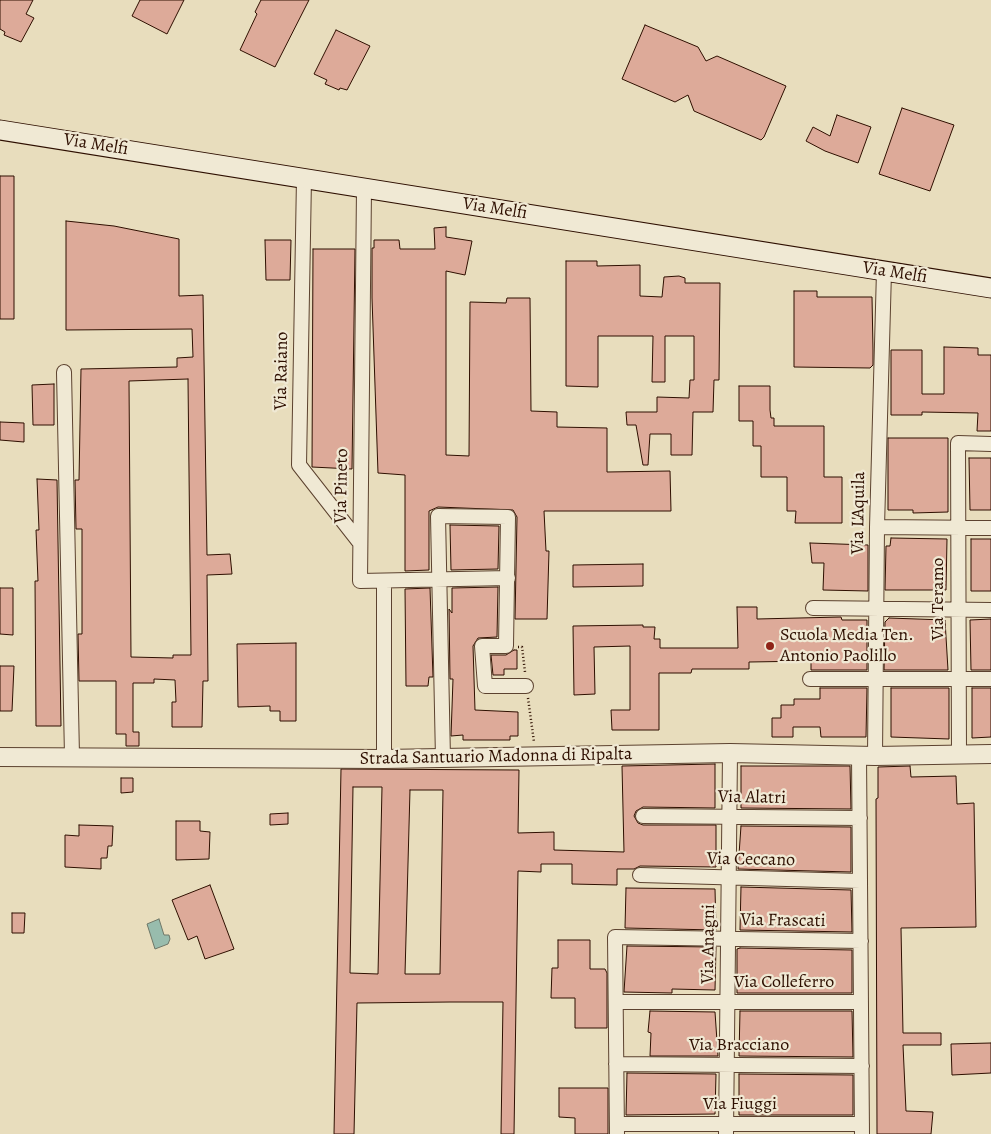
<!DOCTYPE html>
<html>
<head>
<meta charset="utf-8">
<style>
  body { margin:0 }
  canvas { display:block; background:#e8ddbd }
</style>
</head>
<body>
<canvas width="991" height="1134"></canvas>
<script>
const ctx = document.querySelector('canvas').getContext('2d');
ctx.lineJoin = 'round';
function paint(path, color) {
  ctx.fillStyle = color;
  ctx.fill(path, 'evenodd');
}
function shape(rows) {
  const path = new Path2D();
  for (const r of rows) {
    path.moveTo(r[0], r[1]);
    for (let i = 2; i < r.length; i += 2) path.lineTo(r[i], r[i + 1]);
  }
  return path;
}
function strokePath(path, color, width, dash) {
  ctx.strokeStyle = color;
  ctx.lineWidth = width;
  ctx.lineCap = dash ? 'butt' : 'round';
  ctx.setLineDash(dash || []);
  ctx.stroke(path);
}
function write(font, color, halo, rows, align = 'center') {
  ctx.font = font + ' Alegreya,serif';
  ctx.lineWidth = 4.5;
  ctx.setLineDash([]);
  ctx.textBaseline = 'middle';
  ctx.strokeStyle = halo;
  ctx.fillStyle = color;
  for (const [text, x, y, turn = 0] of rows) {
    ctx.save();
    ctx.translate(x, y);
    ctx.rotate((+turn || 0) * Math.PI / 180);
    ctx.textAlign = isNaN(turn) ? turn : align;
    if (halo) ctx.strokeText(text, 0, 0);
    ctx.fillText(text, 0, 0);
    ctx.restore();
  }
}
const water = shape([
  [159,919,164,935,169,935,170,939,168,944,155,949,147,924,159,919]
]);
paint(water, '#98bcad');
strokePath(water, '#6e7768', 1);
const building = shape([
  [0,0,33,0,26,14,34,18,21,42,4,35,5,32,0,29,0,0],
  [140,0,184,0,167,34,132,16,140,0],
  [261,0,309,0,275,67,240,50,257,14,255,12,261,0],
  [645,25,698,47,706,61,717,56,786,86,764,137,761,140,694,111,688,95,675,102,622,79,645,25],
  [336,30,370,46,347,90,340,88,339,90,325,84,327,80,314,74,336,30],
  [902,108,954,125,930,191,879,174,902,108],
  [837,115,871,127,858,163,825,151,806,141,813,127,830,136,837,115],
  [0,176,14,176,14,319,0,319,0,176],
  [66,221,114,226,179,239,179,296,203,295,207,555,230,554,232,574,207,575,208,681,203,681,202,727,172,727,172,702,176,702,175,680,154,679,154,683,133,683,133,732,139,732,139,746,126,746,126,734,116,734,116,681,79,681,78,634,82,634,82,529,76,529,75,480,79,480,81,369,177,367,177,358,193,357,192,329,66,330,66,221],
  [188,379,191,655,173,655,173,658,131,657,129,381,188,379],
  [446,227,446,237,472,241,465,275,446,271,446,455,469,456,470,302,506,303,507,298,530,298,531,411,557,412,557,427,607,428,607,472,670,471,671,511,544,511,546,551,549,551,547,619,515,619,517,517,513,510,438,507,429,511,429,570,405,571,405,475,378,473,372,298,372,248,374,248,374,240,399,240,400,249,435,249,434,228,446,227],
  [265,240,291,240,290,280,266,280,265,240],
  [313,249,355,249,352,469,312,467,313,249],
  [566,261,597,261,597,266,640,265,640,296,662,297,664,277,679,276,685,278,685,283,720,283,719,380,714,380,713,412,693,412,692,455,671,455,671,434,650,434,648,465,643,465,636,425,627,425,626,412,657,412,657,397,689,398,690,380,694,380,694,336,665,336,665,382,652,382,653,336,598,336,598,387,566,386,566,261],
  [794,291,817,291,817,297,872,297,873,350,873,365,870,368,794,367,794,291],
  [944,347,978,348,978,355,991,355,991,431,977,431,978,413,922,412,922,415,891,415,891,350,922,350,922,394,944,394,944,347],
  [54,384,54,425,33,425,32,385,54,384],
  [739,386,770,386,770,410,771,418,774,418,774,426,824,426,824,477,842,477,842,523,795,523,796,511,787,511,787,477,761,477,761,446,753,446,753,421,739,421,739,386],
  [0,422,24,423,24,442,0,440,0,422],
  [888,438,948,438,948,512,913,513,913,510,888,510,888,438],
  [969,458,991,458,991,510,970,510,969,458],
  [37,479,57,480,61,726,36,726,35,581,38,581,36,530,39,530,37,479],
  [450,525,499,526,498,569,451,570,450,525],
  [891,538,947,539,946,590,885,590,886,546,890,546,891,538],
  [971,539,991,539,991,591,971,591,971,539],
  [810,543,868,545,868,591,823,590,824,563,812,563,810,543],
  [643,564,643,586,573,587,573,565,643,564],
  [498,587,497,637,478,638,473,646,475,710,518,712,518,736,510,736,510,740,463,740,463,735,451,736,453,679,450,679,449,609,452,613,452,588,498,587],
  [0,588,13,588,13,635,0,634,0,588],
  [430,588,433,677,429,677,428,686,406,686,405,589,430,588],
  [737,607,757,607,757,619,841,617,842,620,867,620,867,670,811,670,811,661,749,662,749,669,692,669,691,673,659,673,659,730,612,730,611,710,630,710,630,646,594,647,595,694,574,695,573,626,643,625,643,627,655,627,654,639,660,639,660,648,738,648,737,607],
  [889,618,945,620,948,670,884,670,885,622,889,618],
  [991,619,991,670,971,670,970,620,991,619],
  [296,643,296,721,280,721,280,711,270,711,270,706,238,707,237,644,296,643],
  [514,650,517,650,517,669,504,669,504,675,493,675,491,655,506,655,514,650],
  [0,666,14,666,12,711,0,711,0,666],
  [820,688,867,688,866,737,821,737,820,727,793,727,793,737,772,737,772,718,781,718,781,705,794,705,794,699,820,699,820,688],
  [891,688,949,688,949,739,891,737,891,688],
  [972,688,991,688,991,737,972,738,972,688],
  [715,764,715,808,643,807,636,811,634,816,638,823,643,825,716,825,716,867,640,866,634,869,617,869,617,885,572,884,572,864,541,864,541,872,518,871,514,1134,501,1134,503,1002,450,1002,357,1003,354,1134,334,1134,341,769,519,770,518,833,554,832,554,850,624,852,622,766,715,764],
  [353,787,382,787,378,974,350,973,353,787],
  [410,790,443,790,440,974,405,974,410,790],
  [741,766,850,766,851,809,741,808,741,766],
  [910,766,911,777,956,776,957,804,974,803,976,927,901,928,903,1033,941,1033,941,1045,903,1045,906,1111,933,1112,931,1134,877,1134,876,799,878,798,878,767,910,766],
  [121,778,133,778,133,792,121,793,121,778],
  [288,813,288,824,270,825,270,814,288,813],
  [176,821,200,821,200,831,210,832,209,859,176,860,176,821],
  [79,825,113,826,112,846,108,846,107,858,101,858,101,869,65,867,65,835,79,836,79,825],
  [741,826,851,827,851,872,738,869,741,826],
  [210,885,234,949,205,959,197,936,188,940,172,900,210,885],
  [741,887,851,890,852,932,740,930,741,887],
  [626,888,715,889,716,930,625,928,626,888],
  [12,913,25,913,24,933,12,933,12,913],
  [558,940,590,940,590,969,605,969,607,973,607,1028,575,1028,575,998,551,998,552,968,558,968,558,940],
  [627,946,716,947,715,990,672,989,672,993,624,992,627,946],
  [740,948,852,950,852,993,737,993,737,949,740,948],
  [650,1011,715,1012,718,1056,650,1056,651,1033,648,1032,650,1011],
  [740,1011,852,1011,853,1057,739,1056,740,1011],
  [991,1043,991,1073,952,1075,951,1044,991,1043],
  [627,1073,716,1074,715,1114,626,1115,627,1073],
  [739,1074,853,1075,853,1115,739,1115,739,1074],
  [559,1088,608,1088,608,1134,575,1134,575,1118,559,1117,559,1088]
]);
paint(building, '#da9');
strokePath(building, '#2e0f00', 1);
const minor = shape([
  [304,178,299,465,360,543],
  [364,188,360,581,508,578],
  [64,372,72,756],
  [877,527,991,528],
  [384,581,384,759],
  [813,608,991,610],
  [810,679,991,679],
  [959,754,958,443,991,444],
  [859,755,862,1134],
  [875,756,877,527,884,271],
  [443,759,438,516,508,517,506,646,482,646,485,686,526,686],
  [643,816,860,818],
  [640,875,860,881],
  [616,1002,861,1002],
  [616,1064,862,1066],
  [617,1124,862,1124],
  [617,1134,615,937,861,941],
  [726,1134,730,753]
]);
const tertiary = shape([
  [0,757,384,759,730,753,875,756,991,754]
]);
const secondary = shape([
  [0,130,991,288]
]);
strokePath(minor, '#5c422f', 16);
strokePath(tertiary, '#5c422f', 20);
strokePath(secondary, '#2e0f00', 21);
strokePath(shape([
  [518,647,522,647,525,672],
  [528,698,534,742]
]), '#2e0f00', 2.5, [1, 2.5]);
strokePath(minor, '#f0e9d4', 14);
strokePath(tertiary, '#f0e9d4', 18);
strokePath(secondary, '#f0e9d4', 19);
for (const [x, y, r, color] of [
  [770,646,5,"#8f2418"]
]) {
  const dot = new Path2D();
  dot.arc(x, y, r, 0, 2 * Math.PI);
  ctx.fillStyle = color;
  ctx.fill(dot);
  strokePath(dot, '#f0e9d4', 2);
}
write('18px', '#2e0f00', '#f0e9d4', [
  ["Via Melfi",96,145,9],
  ["Via Melfi",495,209,9],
  ["Via Melfi",895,273,9],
  ["Via Raiano",282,371,-89],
  ["Via Pineto",342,486,-89],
  ["Via L'Aquila",859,513,-89],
  ["Via Teramo",939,599,-90],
  ["Strada Santuario Madonna di Ripalta",496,757,-1],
  ["Via Alatri",752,798,1],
  ["Via Ceccano",751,860,1],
  ["Via Frascati",783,921,1],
  ["Via Anagni",709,944,-89],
  ["Via Colleferro",784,983],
  ["Via Bracciano",739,1046],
  ["Via Fiuggi",740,1105]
]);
write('18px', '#2e0f00', '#f0e9d4', [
  ["Scuola Media Ten.",780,636],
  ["Antonio Paolillo",780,657]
], 'left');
</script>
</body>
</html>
